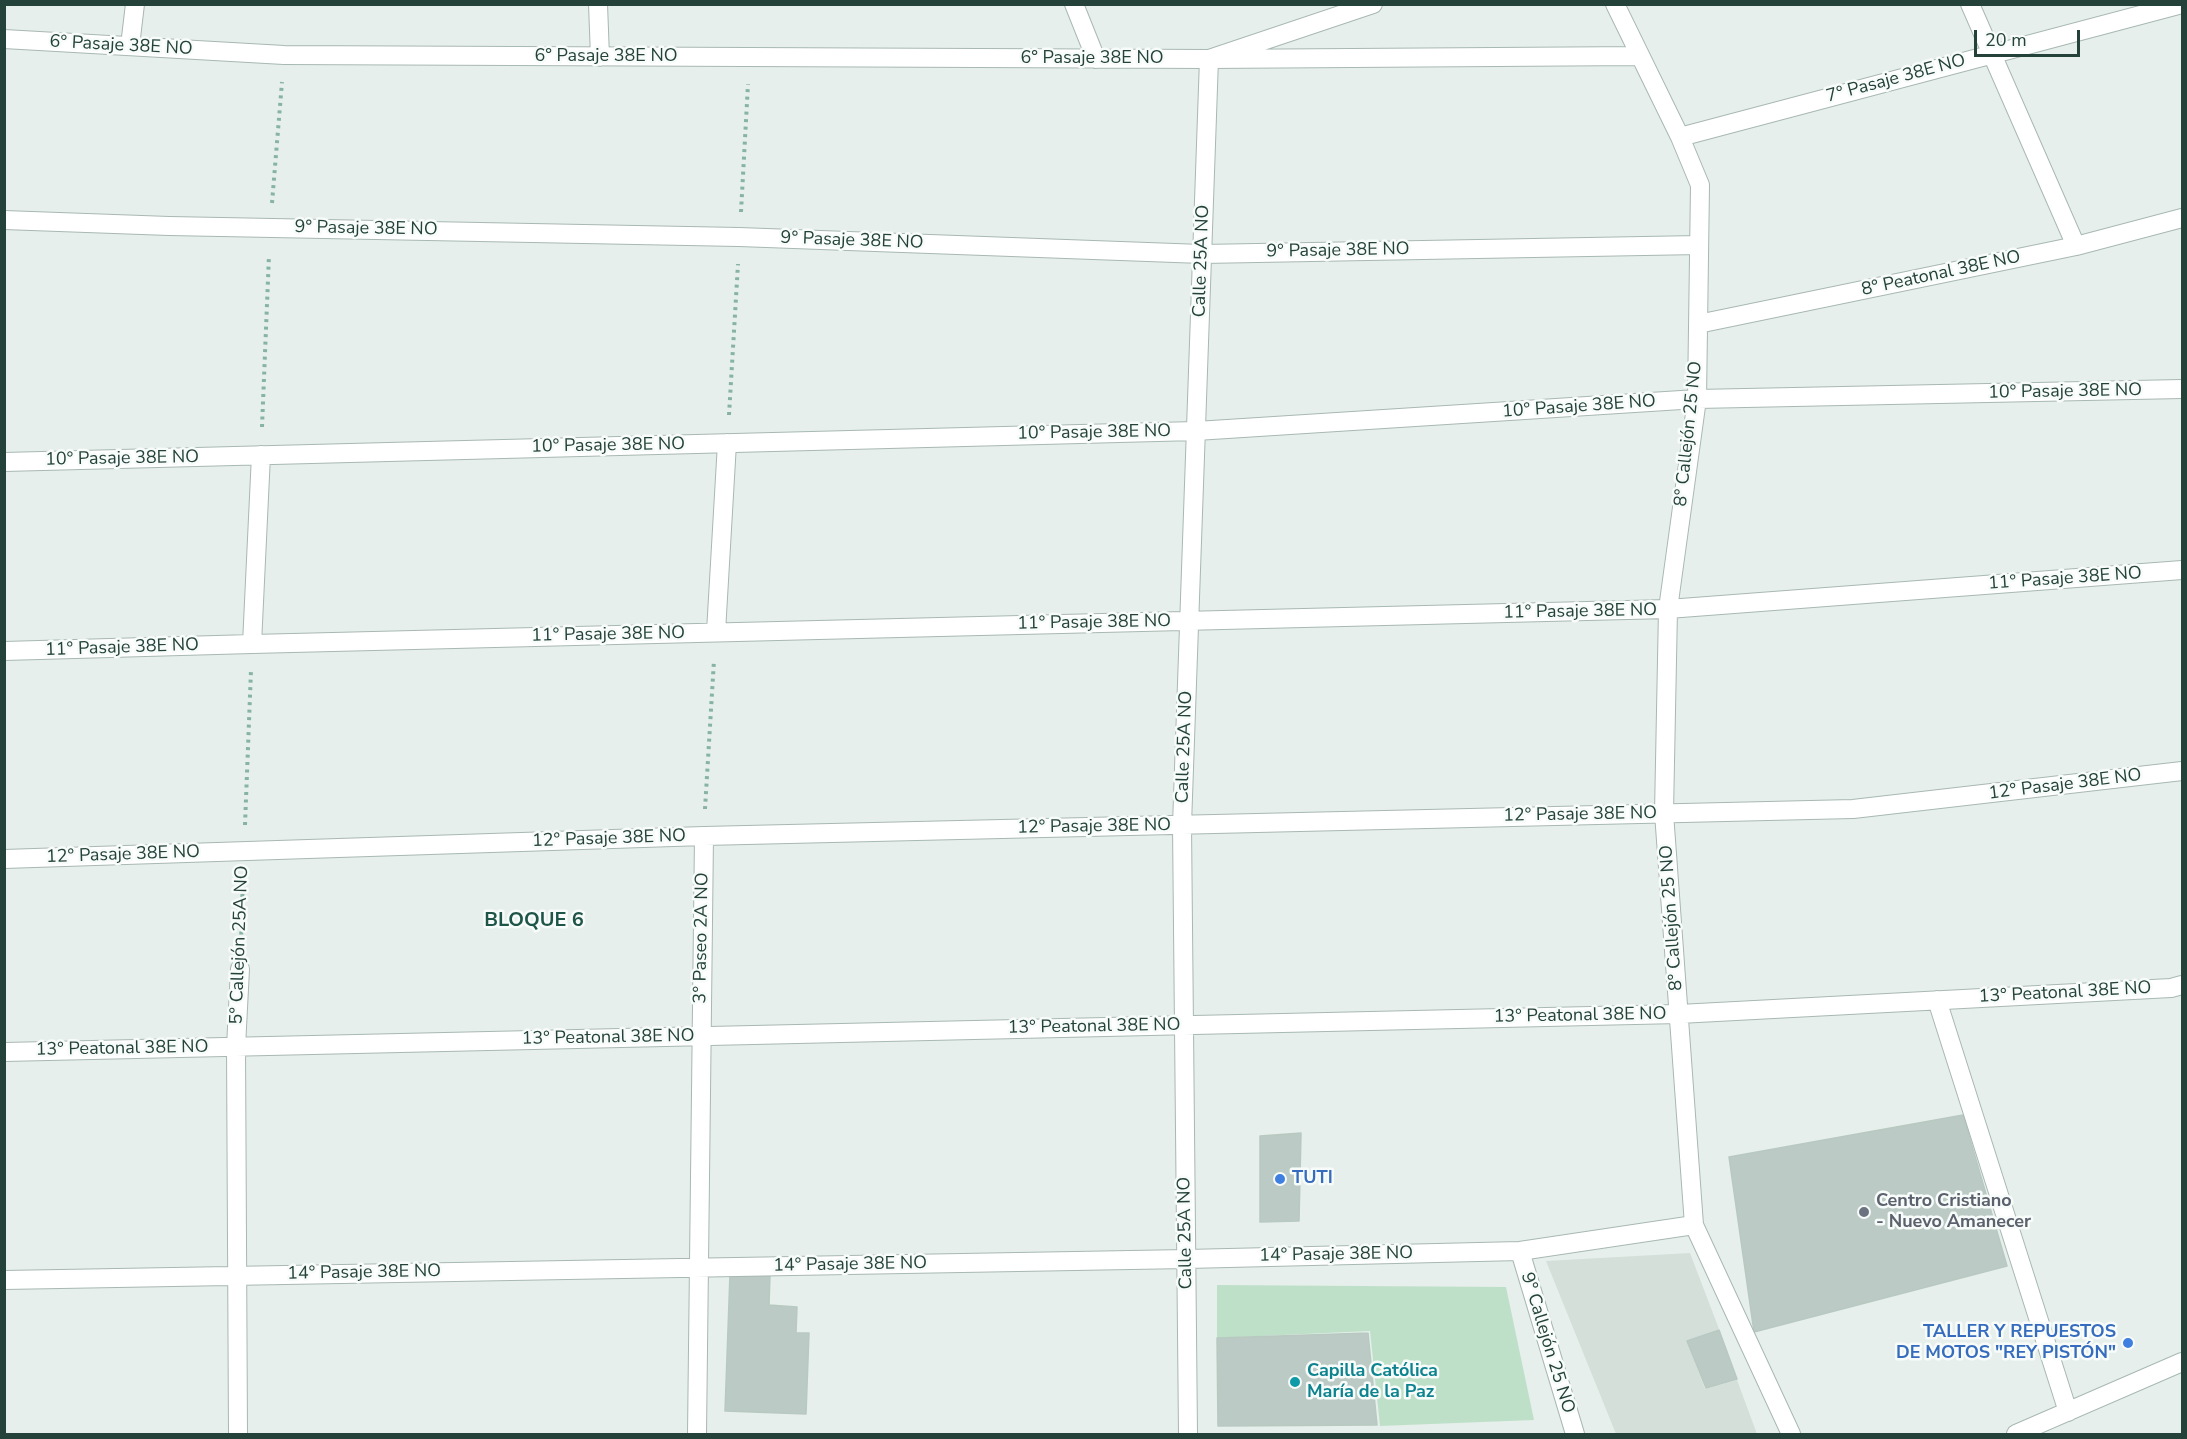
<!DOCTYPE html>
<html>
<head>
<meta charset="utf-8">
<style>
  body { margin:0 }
  #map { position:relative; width:2187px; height:1439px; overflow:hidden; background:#e6efeb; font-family:"Nunito Sans",sans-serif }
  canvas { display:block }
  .frame { position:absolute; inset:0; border:6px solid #24423a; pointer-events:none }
  .scale { position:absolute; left:1974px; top:30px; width:106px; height:27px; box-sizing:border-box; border:3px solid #24423a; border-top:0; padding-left:8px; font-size:18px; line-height:21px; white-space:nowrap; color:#24423a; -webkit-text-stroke:4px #f7fbf9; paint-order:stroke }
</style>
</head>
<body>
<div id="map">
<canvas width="2187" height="1439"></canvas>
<div class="frame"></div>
<div class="scale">20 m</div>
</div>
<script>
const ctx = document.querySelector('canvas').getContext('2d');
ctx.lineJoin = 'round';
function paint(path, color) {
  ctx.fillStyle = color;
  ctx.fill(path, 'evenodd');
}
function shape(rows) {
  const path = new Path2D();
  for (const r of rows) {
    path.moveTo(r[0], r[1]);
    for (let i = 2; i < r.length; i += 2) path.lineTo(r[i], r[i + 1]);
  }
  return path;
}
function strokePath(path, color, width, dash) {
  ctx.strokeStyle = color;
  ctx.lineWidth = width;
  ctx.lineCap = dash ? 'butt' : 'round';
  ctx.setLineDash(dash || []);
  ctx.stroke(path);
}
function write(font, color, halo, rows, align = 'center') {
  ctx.font = font + ' "Nunito Sans",sans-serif';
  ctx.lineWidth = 5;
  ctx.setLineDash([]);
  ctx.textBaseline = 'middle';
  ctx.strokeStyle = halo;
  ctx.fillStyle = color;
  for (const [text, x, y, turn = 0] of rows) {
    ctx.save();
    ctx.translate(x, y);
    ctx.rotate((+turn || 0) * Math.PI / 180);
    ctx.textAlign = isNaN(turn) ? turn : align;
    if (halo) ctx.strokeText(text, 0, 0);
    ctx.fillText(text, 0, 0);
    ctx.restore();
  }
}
paint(shape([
  [1690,1253,1719,1329,1687,1341,1705,1389,1737,1380,1757,1434,1616,1434,1546,1261]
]), '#d4dfda');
paint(shape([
  [1217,1285,1506,1287,1534,1420,1380,1426,1370,1331,1217,1338]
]), '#bfe0c8');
const building = shape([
  [1963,1115,2007,1266,1754,1332,1729,1157,1963,1115],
  [1301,1133,1299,1221,1260,1222,1260,1136,1301,1133],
  [730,1274,770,1275,769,1305,797,1307,796,1333,809,1333,806,1414,725,1411,730,1274],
  [1719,1330,1737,1379,1706,1388,1687,1341,1719,1330],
  [1368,1333,1377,1425,1218,1426,1217,1338,1368,1333]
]);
paint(building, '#bbcac4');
strokePath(building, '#b8c9c2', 1.5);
const minor = shape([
  [598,4,600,57],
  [1074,4,1096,59],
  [1615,4,1680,137,1700,185,1697,399,1668,609,1664,813,1694,1225,1791,1434],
  [1970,4,2076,246],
  [4,39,284,55,1209,59,1639,56],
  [130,46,135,4],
  [1680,137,2182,4],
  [4,220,169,226,739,237,1202,254,1699,245],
  [1698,324,2076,246,2182,218],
  [4,462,1196,431,1697,399,2182,389],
  [716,632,727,443],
  [252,644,261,455],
  [4,651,252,644,1668,609,2182,570],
  [4,859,704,836,1853,809,2182,771],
  [1937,1000,2068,1412],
  [4,1052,1679,1014,2171,988,2182,985],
  [1520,1251,1575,1434],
  [4,1280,1187,1259,1520,1251,1694,1225],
  [238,1434,236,1047,240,969],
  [697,1434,704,836],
  [1188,1434,1182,825,1209,59,1373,4],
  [2016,1434,2182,1362]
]);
strokePath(minor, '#a8b8b2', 20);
strokePath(shape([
  [272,203,282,82],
  [741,212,748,84],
  [729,415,738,264],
  [262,427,269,255],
  [705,809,714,660],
  [245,825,251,670],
  [241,942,243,877]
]), '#86b3a5', 4, [3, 4.5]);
strokePath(minor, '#fff', 18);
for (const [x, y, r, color] of [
  [1280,1179,6,"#3f7fe0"],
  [1864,1212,6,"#6b7280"],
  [2128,1343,6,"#3f7fe0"],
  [1295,1382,6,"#0f9aa8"]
]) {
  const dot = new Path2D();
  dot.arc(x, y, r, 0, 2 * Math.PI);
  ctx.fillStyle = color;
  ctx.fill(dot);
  strokePath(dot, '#f7fbf9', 2);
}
write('18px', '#24423a', '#f7fbf9', [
  ["6° Pasaje 38E NO",121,46,3],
  ["6° Pasaje 38E NO",606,57],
  ["6° Pasaje 38E NO",1092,59],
  ["7° Pasaje 38E NO",1896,79,-15],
  ["9° Pasaje 38E NO",366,229,1],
  ["9° Pasaje 38E NO",852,241,2],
  ["9° Pasaje 38E NO",1338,251,-1],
  ["Calle 25A NO",1202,261,-88],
  ["8° Peatonal 38E NO",1941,274,-12],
  ["10° Pasaje 38E NO",2065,392,-1],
  ["10° Pasaje 38E NO",1579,407,-4],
  ["10° Pasaje 38E NO",1094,433,-1],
  ["8° Callejón 25 NO",1689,434,-84],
  ["10° Pasaje 38E NO",608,446,-1],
  ["10° Pasaje 38E NO",122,459,-1],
  ["11° Pasaje 38E NO",2065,579,-4],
  ["11° Pasaje 38E NO",1580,612,-1],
  ["11° Pasaje 38E NO",1094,623,-1],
  ["11° Pasaje 38E NO",608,635,-1],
  ["11° Pasaje 38E NO",122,648,-2],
  ["Calle 25A NO",1185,747,-88],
  ["12° Pasaje 38E NO",2065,785,-7],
  ["12° Pasaje 38E NO",1580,815,-1],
  ["12° Pasaje 38E NO",1094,827,-1],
  ["12° Pasaje 38E NO",609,839,-2],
  ["12° Pasaje 38E NO",123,855,-2],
  ["8° Callejón 25 NO",1672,918,-94],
  ["3° Paseo 2A NO",702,938,-89],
  ["5° Callejón 25A NO",240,945,-88],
  ["13° Peatonal 38E NO",2065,993,-3],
  ["13° Peatonal 38E NO",1580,1016,-1],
  ["13° Peatonal 38E NO",1094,1027,-1],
  ["13° Peatonal 38E NO",608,1038,-1],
  ["13° Peatonal 38E NO",122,1049,-1],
  ["Calle 25A NO",1186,1233,-91],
  ["14° Pasaje 38E NO",1336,1255,-1],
  ["14° Pasaje 38E NO",850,1265,-1],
  ["14° Pasaje 38E NO",364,1273,-1],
  ["9° Callejón 25 NO",1547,1343,73]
]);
write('bold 18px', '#366cbe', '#f7fbf9', [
  ["TUTI",1292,1179],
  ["TALLER Y REPUESTOS",2116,1333,"right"],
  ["DE MOTOS \"REY PISTÓN\"",2116,1354,"right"]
], 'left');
write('bold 18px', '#5b616d', '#f7fbf9', [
  ["Centro Cristiano",1876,1202],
  ["- Nuevo Amanecer",1876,1223]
], 'left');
write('bold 18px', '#0d838f', '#f7fbf9', [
  ["Capilla Católica",1307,1372],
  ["María de la Paz",1307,1393]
], 'left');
write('bold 20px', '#1f5548', '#f7fbf9', [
  ["BLOQUE 6",534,921]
]);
</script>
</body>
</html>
